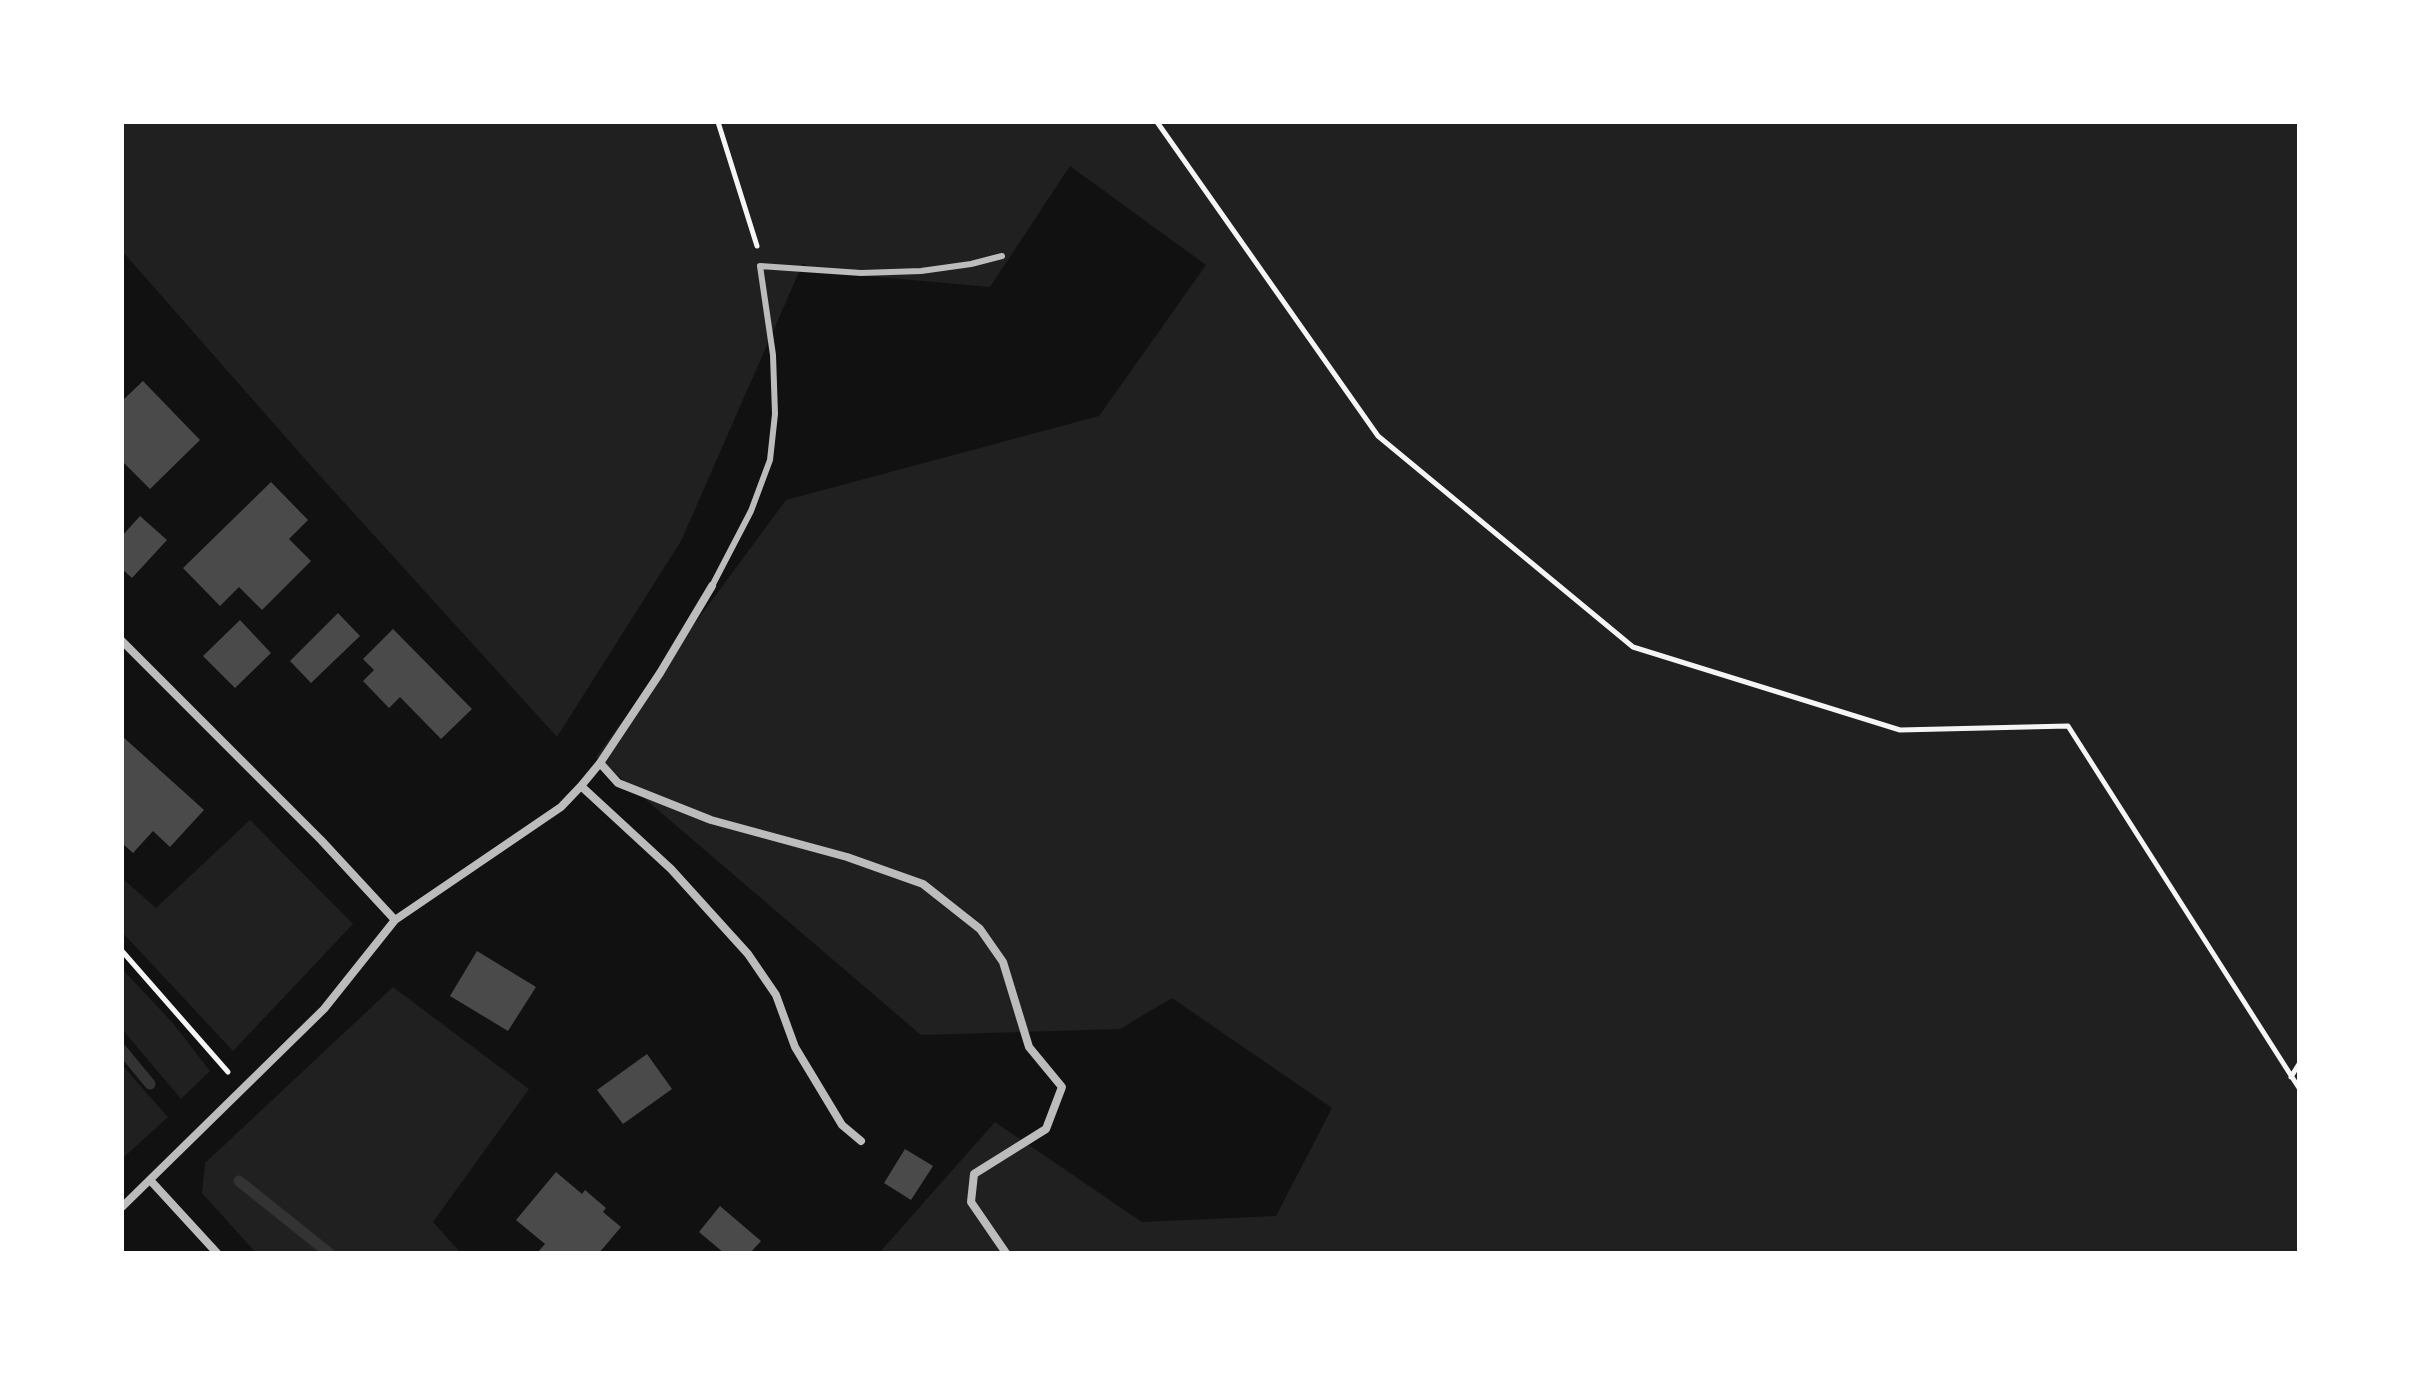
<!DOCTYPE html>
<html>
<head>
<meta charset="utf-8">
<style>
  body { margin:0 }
  #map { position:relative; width:2421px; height:1375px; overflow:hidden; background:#111; font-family:"Open Sans",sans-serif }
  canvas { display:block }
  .frame { position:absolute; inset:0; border:124px solid #fff; pointer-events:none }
</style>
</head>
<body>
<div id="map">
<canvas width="2421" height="1375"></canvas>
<div class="frame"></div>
</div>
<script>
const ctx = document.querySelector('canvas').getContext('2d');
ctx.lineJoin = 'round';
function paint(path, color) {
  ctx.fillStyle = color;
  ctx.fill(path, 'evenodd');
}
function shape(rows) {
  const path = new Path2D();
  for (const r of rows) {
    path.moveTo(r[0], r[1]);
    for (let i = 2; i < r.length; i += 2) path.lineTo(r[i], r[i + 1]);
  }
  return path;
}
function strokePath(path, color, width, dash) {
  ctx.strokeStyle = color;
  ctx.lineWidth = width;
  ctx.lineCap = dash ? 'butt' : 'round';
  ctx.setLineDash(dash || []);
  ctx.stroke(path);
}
paint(shape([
  [122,122,2299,122,2299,1253,879,1253,995,1122,1142,1222,1276,1216,1332,1108,1172,998,1120,1029,921,1035,596,757,786,500,1099,416,1206,265,1070,166,990,287,812,271,803,263,681,541,557,737,312,467,122,251],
  [250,820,353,924,233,1051,122,932,122,878,156,908],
  [122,969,172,1022,210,1071,181,1099,122,1029],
  [393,987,529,1089,433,1222,461,1253,256,1253,202,1193,205,1163],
  [122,1065,168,1117,122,1159]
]), '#202020');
strokePath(shape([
  [122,1050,150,1084],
  [239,1181,329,1253]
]), '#333', 11);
paint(shape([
  [143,381,200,440,150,489,122,461,122,401],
  [271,482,308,520,289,539,311,561,262,610,239,587,220,606,183,568],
  [140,516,167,540,132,578,122,569,122,536],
  [338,613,360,636,311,683,290,661],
  [240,620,271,653,235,688,203,656],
  [393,629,472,709,441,739,400,697,389,708,363,681,374,670,363,659],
  [122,736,204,810,170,847,153,831,133,853,122,843],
  [477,951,536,987,508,1031,450,996],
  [647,1054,672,1089,623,1124,597,1090],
  [905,1149,933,1166,911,1200,884,1183],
  [556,1172,582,1194,585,1190,606,1208,603,1212,621,1227,599,1253,537,1253,545,1244,516,1220],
  [720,1206,761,1241,750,1253,724,1253,699,1232]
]), '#4a4a4a');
strokePath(shape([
  [718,122,757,246],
  [1157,122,1378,436,1633,647,1900,730,2068,726,2299,1088],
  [122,951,228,1072],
  [2291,1077,2299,1064]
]), '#f5f5f5', 5);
strokePath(shape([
  [712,586,751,511,770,460,775,414,773,355,760,266,861,273,921,271,971,264,1002,256]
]), '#bcbcbc', 6);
strokePath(shape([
  [122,641,321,840,395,920],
  [600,763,618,783,711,820,847,857,923,884,980,929,1003,962,1029,1047,1062,1087,1046,1129,974,1174,971,1202,1006,1253],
  [581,786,671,869,748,954,776,995,795,1047,842,1125,861,1141],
  [150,1180,217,1253],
  [122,1207,324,1009,395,920,561,807,581,786,600,763,660,673,712,586]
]), '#bcbcbc', 8);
</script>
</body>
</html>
